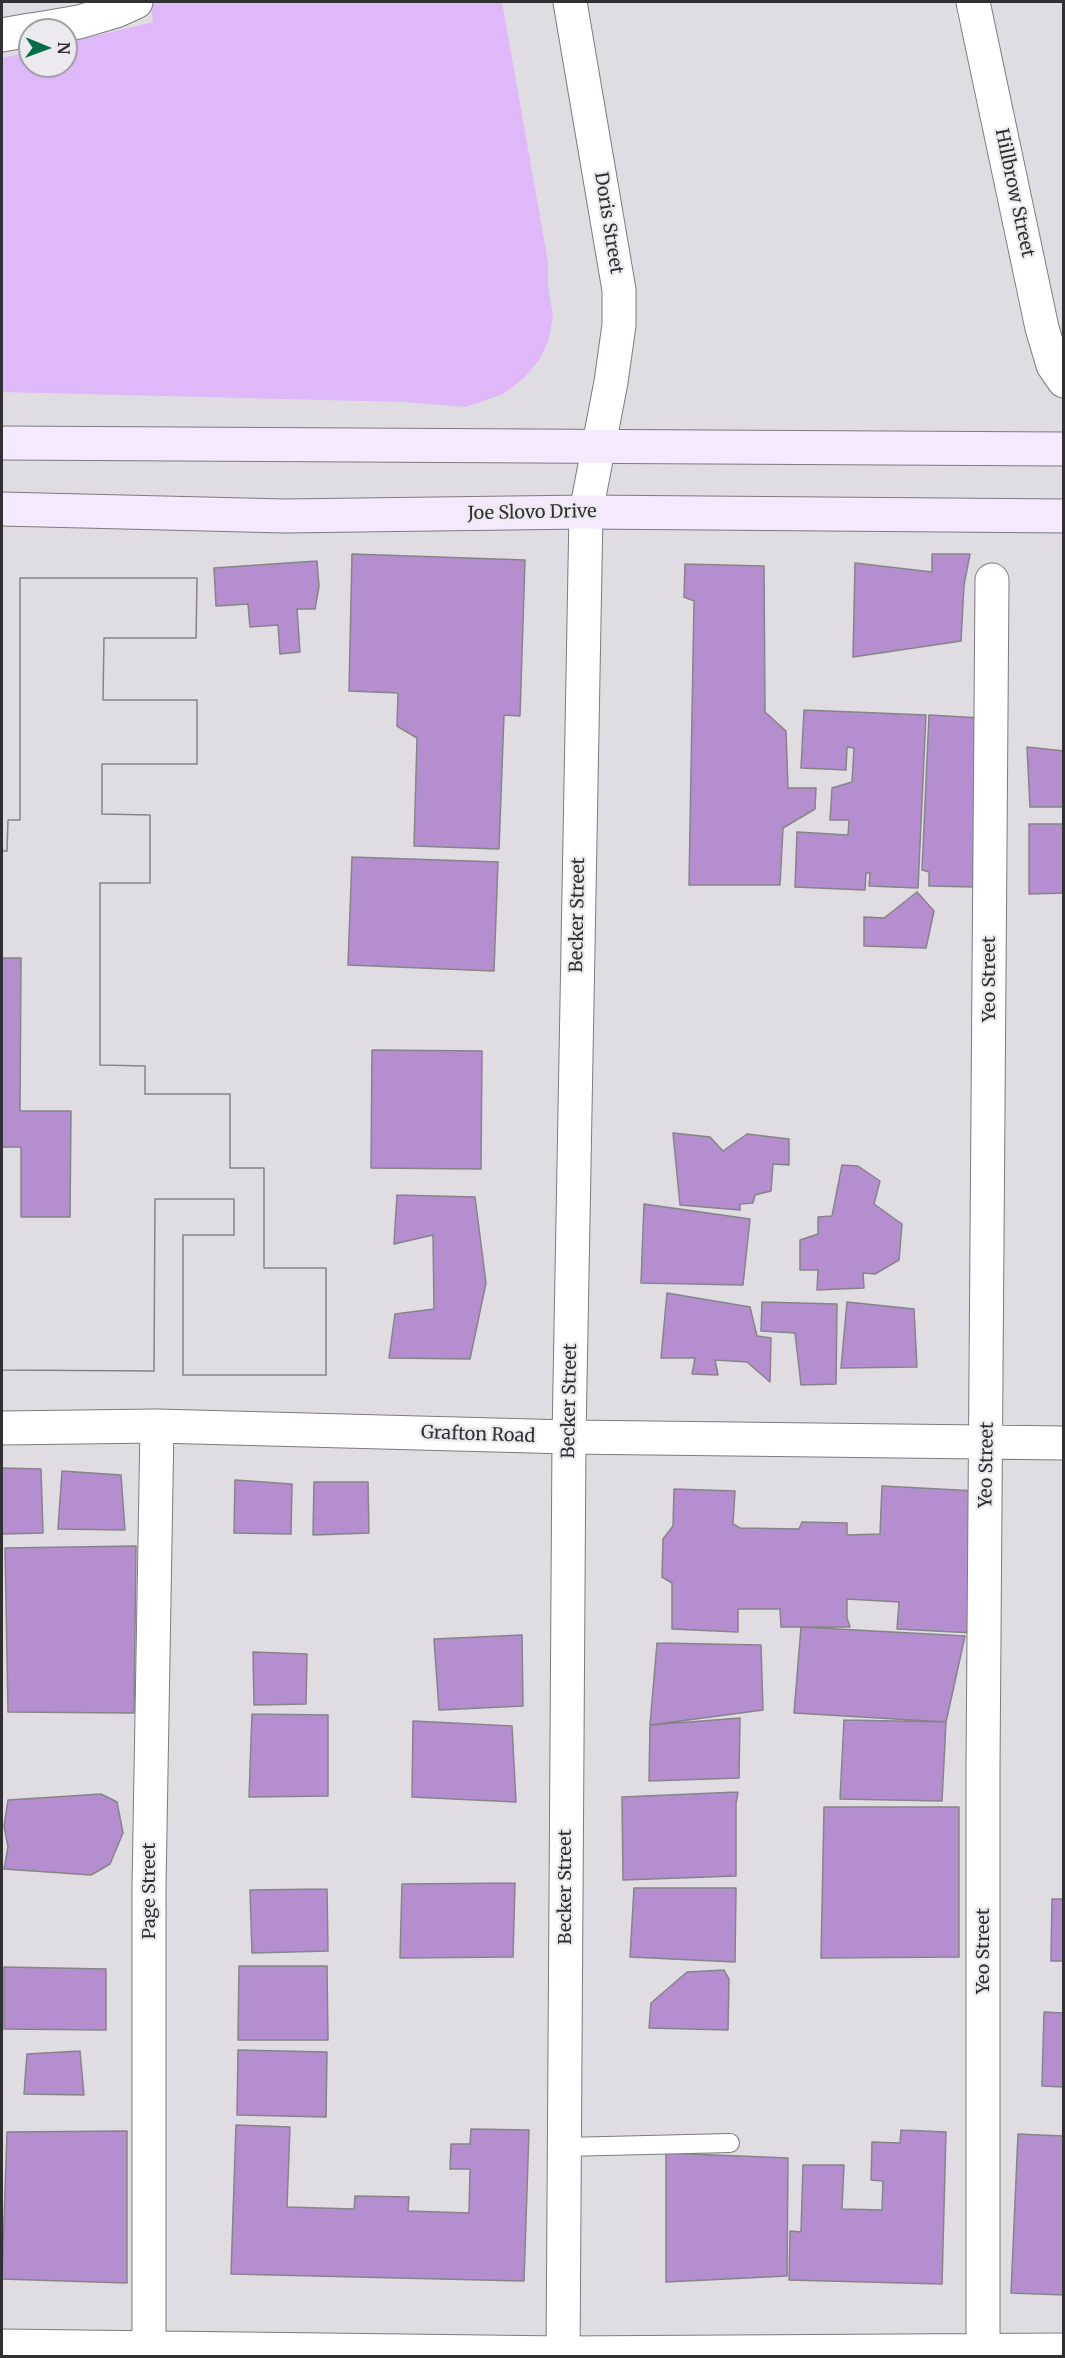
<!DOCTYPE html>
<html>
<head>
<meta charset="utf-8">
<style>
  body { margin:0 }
  #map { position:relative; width:1065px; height:2358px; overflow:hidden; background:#e0dde2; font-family:Merriweather,serif }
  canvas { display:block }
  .frame { position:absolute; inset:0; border:3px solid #302f31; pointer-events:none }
  .north { position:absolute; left:18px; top:18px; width:60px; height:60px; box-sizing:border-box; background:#edeaef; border:2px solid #a19fa3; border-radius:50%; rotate:91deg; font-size:16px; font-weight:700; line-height:24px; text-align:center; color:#302f31 }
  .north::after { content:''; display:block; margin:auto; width:21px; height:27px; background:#006f48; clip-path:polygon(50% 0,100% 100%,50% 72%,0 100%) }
</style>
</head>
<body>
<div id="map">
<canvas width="1065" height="2358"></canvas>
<div class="frame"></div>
<div class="north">N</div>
</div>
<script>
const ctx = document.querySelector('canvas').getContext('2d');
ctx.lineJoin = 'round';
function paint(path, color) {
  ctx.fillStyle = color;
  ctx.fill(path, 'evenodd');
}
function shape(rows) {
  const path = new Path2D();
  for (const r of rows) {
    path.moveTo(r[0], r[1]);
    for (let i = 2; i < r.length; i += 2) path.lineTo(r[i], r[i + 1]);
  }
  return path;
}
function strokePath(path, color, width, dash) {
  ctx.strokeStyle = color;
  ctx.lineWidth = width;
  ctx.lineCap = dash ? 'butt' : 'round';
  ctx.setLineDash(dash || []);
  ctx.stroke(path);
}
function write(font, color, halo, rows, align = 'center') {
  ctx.font = font + ' Merriweather,serif';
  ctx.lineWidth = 4.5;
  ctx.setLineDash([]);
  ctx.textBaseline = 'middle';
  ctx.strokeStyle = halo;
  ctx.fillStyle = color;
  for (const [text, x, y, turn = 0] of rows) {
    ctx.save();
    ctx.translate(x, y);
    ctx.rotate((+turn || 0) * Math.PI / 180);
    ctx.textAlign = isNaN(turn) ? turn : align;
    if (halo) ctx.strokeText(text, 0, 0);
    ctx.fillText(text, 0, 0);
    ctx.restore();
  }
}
paint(shape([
  [151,2,502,2,548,262,548,286,553,316,549,339,540,359,524,378,503,394,466,407,404,402,2,392,2,58,30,52,30,66,66,66,66,43,153,22]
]), '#deb8f9');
const building = shape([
  [352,554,525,560,520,716,504,715,499,849,414,846,417,738,397,726,398,693,349,691,352,554],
  [932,554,970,554,964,585,961,641,853,657,855,563,932,572,932,554],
  [317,561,319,586,315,609,297,609,300,652,280,654,278,625,250,627,248,604,216,606,214,568,317,561],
  [685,564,764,566,765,712,786,731,788,788,816,788,815,809,783,828,780,885,689,885,694,601,684,597,685,564],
  [20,578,197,578,196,638,104,638,103,700,197,700,197,764,102,764,102,814,150,815,150,883,100,883,100,1065,145,1066,145,1094,230,1094,230,1168,264,1168,264,1268,326,1268,326,1375,183,1375,183,1235,234,1235,234,1199,155,1199,154,1371,2,1370,2,1147,21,1147,21,1217,70,1217,71,1111,20,1111,21,958,2,958,2,851,7,851,8,820,20,820,20,578],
  [20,578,197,578,196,638,104,638,103,700,197,700,197,764,102,764,102,814,150,815,150,883,100,883,100,1065,145,1066,145,1094,230,1094,230,1168,264,1168,264,1268,326,1268,326,1375,183,1375,183,1235,234,1235,234,1199,155,1199,154,1371,2,1370,2,851,7,851,8,820,20,820,20,578],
  [804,710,926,715,918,888,869,886,870,873,866,873,865,890,795,887,797,832,848,835,849,820,830,820,832,788,852,782,854,748,847,747,846,770,801,768,804,710],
  [929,715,981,718,976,887,929,886,929,872,922,870,929,715],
  [1027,747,1064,751,1064,807,1030,807,1027,747],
  [1029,824,1064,824,1064,893,1029,894,1029,824],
  [352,857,498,862,494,971,348,965,352,857],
  [917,892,934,911,926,948,864,946,864,917,884,918,917,892],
  [372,1050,482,1051,481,1169,371,1168,372,1050],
  [673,1133,710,1137,723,1151,747,1134,789,1139,789,1165,773,1164,771,1191,755,1195,753,1203,740,1204,740,1210,680,1205,673,1133],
  [842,1165,858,1166,880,1181,874,1204,902,1224,899,1260,875,1274,863,1273,864,1288,817,1290,818,1270,800,1270,800,1240,818,1234,818,1217,832,1216,842,1165],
  [397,1195,475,1197,486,1283,470,1359,389,1358,395,1314,434,1309,433,1235,394,1244,397,1195],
  [644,1204,750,1219,743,1285,641,1283,644,1204],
  [667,1293,750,1307,757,1336,771,1338,770,1382,747,1362,715,1360,718,1375,692,1374,695,1358,661,1358,667,1293],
  [762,1302,837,1304,836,1384,801,1385,795,1333,761,1331,762,1302],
  [847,1302,914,1309,917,1367,841,1368,847,1302],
  [2,1468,41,1469,43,1533,2,1534,2,1468],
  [62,1471,121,1475,125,1530,58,1529,62,1471],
  [235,1480,292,1484,291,1534,234,1533,235,1480],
  [314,1482,368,1482,369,1533,313,1535,314,1482],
  [882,1486,977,1491,974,1633,897,1629,899,1602,847,1599,847,1618,850,1627,781,1627,780,1609,738,1609,738,1632,672,1629,672,1583,662,1577,663,1539,673,1526,674,1489,735,1491,733,1524,740,1528,799,1529,802,1522,847,1523,847,1535,880,1534,882,1486],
  [136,1546,134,1713,8,1712,5,1548,136,1546],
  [801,1627,965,1636,946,1722,794,1713,801,1627],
  [522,1635,523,1706,439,1710,434,1639,522,1635],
  [657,1643,761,1645,763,1710,650,1725,657,1643],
  [253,1652,307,1654,306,1704,254,1705,253,1652],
  [252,1714,328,1715,328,1796,249,1797,252,1714],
  [740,1718,739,1778,649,1781,650,1725,740,1718],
  [844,1720,946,1722,942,1801,840,1799,844,1720],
  [413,1721,512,1726,516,1802,412,1797,413,1721],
  [738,1792,736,1804,736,1876,623,1880,622,1797,738,1792],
  [101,1794,117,1802,123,1833,110,1864,91,1875,4,1869,8,1847,4,1826,8,1800,101,1794],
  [824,1807,959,1807,959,1957,821,1958,824,1807],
  [515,1883,513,1957,400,1958,402,1884,515,1883],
  [634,1888,736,1888,735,1962,630,1957,634,1888],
  [327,1889,328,1951,252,1953,250,1890,327,1889],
  [1052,1899,1064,1899,1064,1961,1051,1961,1052,1899],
  [239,1966,327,1966,328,2040,238,2040,239,1966],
  [4,1967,106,1969,106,2030,4,2029,4,1967],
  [724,1970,729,1979,728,2030,649,2028,651,2003,687,1972,724,1970],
  [1044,2012,1064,2013,1064,2087,1042,2086,1044,2012],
  [238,2050,327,2052,326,2117,237,2115,238,2050],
  [80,2051,84,2095,24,2094,27,2054,80,2051],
  [236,2125,290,2127,287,2207,354,2209,355,2196,409,2197,408,2211,469,2213,470,2169,450,2169,451,2144,470,2144,471,2129,529,2130,524,2281,231,2274,236,2125],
  [901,2130,946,2132,942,2284,789,2280,790,2231,801,2232,803,2165,844,2165,842,2209,882,2210,883,2181,871,2180,872,2142,900,2143,901,2130],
  [127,2131,127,2283,2,2279,7,2132,127,2131],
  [1018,2134,1064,2136,1064,2295,1011,2293,1018,2134],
  [666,2153,788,2158,787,2276,666,2282,666,2153]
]);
paint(building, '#b58ed0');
strokePath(building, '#868488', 1.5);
const service = shape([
  [564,2147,730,2143]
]);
const minor = shape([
  [973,2,1042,328,1053,365,1064,381],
  [32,30,79,22,116,11,136,2],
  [2,35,30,30],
  [2,1428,157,1426,569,1437,1064,1443],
  [2,2346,563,2353,1064,2350],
  [983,2350,983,1767,992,580],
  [149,2356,149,1887,157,1426],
  [563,2356,569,1437,586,512,611,382,619,325,619,290,570,2]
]);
const secondary = shape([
  [2,443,1064,449],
  [2,509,285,516,586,512,1064,516]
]);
strokePath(service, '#7d7b7f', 20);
strokePath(minor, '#7d7b7f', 35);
strokePath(secondary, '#7d7b7f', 35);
strokePath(service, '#fff', 18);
strokePath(minor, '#fff', 33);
strokePath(secondary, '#f4e9fd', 33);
write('18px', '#302f31', '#edeaef', [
  ["Hillbrow Street",1014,193,78],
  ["Doris Street",608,223,81],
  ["Joe Slovo Drive",532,513,-1],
  ["Becker Street",578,915,-89],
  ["Yeo Street",990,979,-90],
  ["Becker Street",570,1401,-89],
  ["Grafton Road",478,1435,2],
  ["Yeo Street",987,1465,-89],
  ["Becker Street",566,1887,-90],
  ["Page Street",150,1891,-90],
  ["Yeo Street",984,1951,-90]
]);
</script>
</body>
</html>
